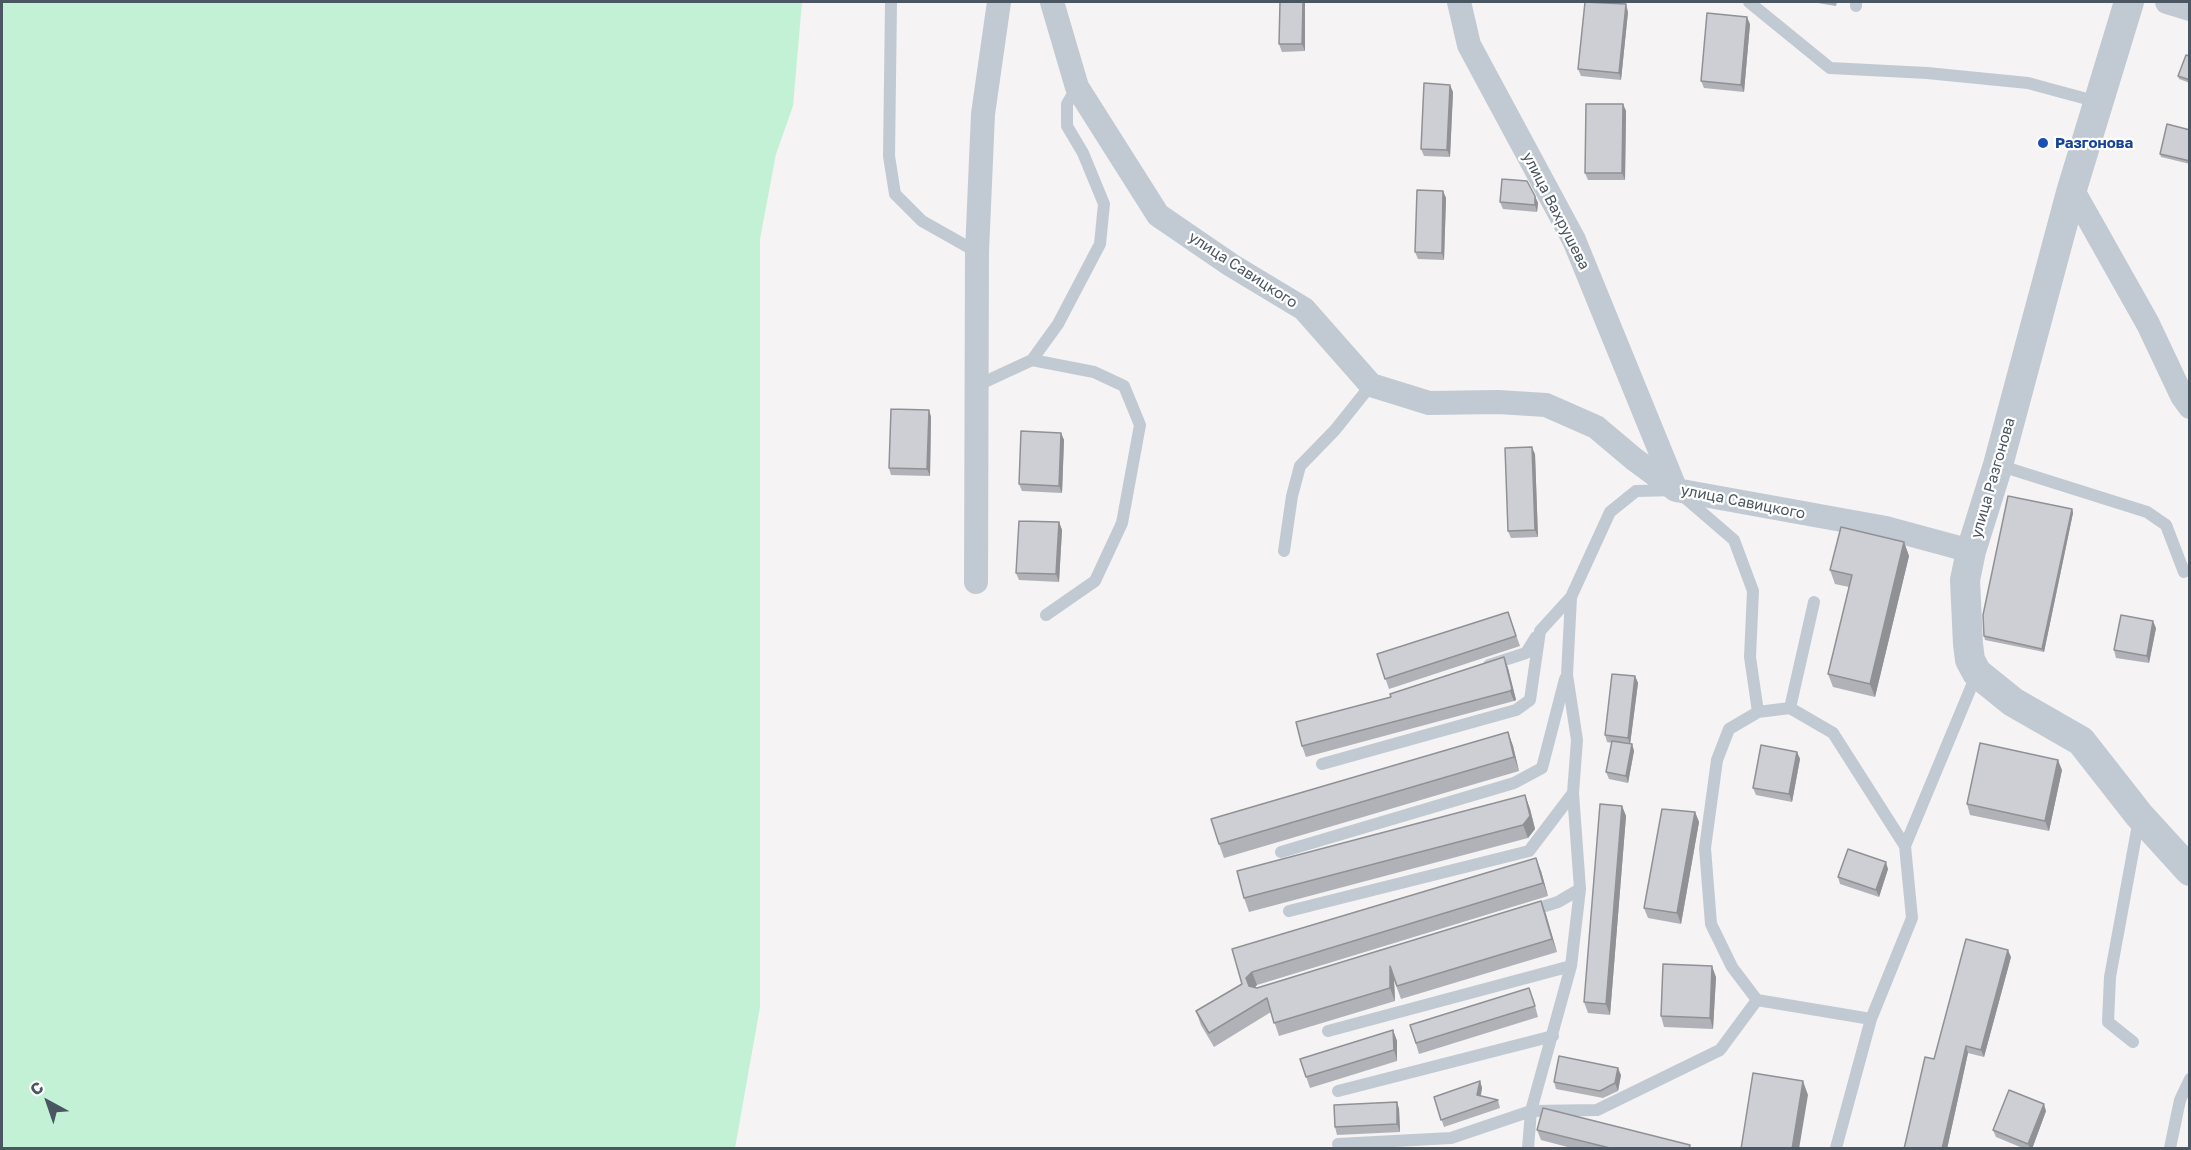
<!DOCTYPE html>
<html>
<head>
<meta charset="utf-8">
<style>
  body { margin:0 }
  #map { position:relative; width:2191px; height:1150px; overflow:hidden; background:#f5f3f3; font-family:"Golos Text",sans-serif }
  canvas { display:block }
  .frame { position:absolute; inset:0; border:3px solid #4a5661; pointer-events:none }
  .north { position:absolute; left:18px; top:1072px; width:60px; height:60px; -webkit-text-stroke:4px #fff; paint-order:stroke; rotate:320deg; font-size:16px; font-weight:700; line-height:24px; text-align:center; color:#4a5661 }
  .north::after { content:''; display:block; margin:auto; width:21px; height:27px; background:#4a5661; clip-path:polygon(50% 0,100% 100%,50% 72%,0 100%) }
</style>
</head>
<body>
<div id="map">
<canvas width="2191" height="1150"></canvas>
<div class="frame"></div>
<div class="north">С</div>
</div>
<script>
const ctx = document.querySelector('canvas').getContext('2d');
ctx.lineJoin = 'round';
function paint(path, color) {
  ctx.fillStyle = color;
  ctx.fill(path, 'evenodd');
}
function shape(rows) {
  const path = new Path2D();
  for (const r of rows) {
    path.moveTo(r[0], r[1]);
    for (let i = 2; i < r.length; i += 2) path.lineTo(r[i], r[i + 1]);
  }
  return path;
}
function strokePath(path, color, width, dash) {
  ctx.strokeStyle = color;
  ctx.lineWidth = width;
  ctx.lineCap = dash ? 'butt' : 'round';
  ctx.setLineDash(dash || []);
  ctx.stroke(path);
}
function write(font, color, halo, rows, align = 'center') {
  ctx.font = font + ' "Golos Text",sans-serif';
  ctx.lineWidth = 4.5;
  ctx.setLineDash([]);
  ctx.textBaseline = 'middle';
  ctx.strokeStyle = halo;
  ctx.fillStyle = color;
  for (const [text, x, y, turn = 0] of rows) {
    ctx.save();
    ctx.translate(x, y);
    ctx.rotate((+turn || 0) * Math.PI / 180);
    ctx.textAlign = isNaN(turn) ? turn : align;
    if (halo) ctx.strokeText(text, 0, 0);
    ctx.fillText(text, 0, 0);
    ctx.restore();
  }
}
paint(shape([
  [2,2,802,2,793,106,776,154,760,239,760,1007,735,1148,2,1148]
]), '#c3f1d5');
strokePath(shape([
  [891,2,889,156,895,194,922,221,977,252],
  [1749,2,1830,68,1927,73,2028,83,2098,102],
  [1856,6,1856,2],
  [1032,360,1094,372,1124,386,1140,425,1122,523,1095,581,1046,615],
  [978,385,1032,360,1058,324,1100,244,1104,204,1083,153,1067,126,1067,104,1077,87],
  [1998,465,2147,512,2166,525,2184,572],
  [1284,551,1292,496,1300,466,1335,430,1371,385],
  [1489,665,1526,653,1536,637],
  [1790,708,1814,602],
  [1322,764,1516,710,1530,700,1540,631,1571,597],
  [1281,852,1514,783,1542,768,1565,679],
  [1289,911,1529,851,1573,793],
  [1529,911,1558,902,1580,889],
  [1871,1019,1757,1000,1732,967,1711,924,1705,848,1717,760,1729,729,1758,712,1790,708,1833,733,1905,846],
  [1328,1031,1571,966],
  [2133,1042,2108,1022,2110,977,2139,819],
  [1338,1091,1553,1036],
  [1338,1144,1451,1138,1531,1111,1597,1110,1720,1050,1757,1000],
  [1528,1148,1531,1111,1571,966,1580,889,1573,793,1577,740,1567,675,1571,597,1610,512,1636,491,1676,490,1734,540,1753,591,1750,657,1758,712],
  [1836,1148,1871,1019,1912,918,1905,846,1977,673],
  [2170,1148,2180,1100,2190,1079]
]), '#c1cad2', 12);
strokePath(shape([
  [1052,2,1077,87,1158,215,1231,265,1304,309,1371,385,1429,403,1498,402,1546,405,1596,427,1634,459,1676,490,1886,528,1971,551],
  [1459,2,1469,45,1574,240,1676,490],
  [2167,2,2190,9],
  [2072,189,2148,324,2182,396,2190,407],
  [976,582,977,252,983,114,999,2]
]), '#c1cad2', 24);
strokePath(shape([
  [2129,2,2072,189,1998,465,1971,551,1965,580,1968,644,1970,660,1977,673,2013,702,2081,741,2139,815,2190,871]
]), '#c1cad2', 30);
paint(shape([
  [1305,2,1305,51,1282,52,1279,44],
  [1812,2,1837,2,1836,6],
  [1628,12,1621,80,1581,76,1578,69],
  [1750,24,1744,92,1704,88,1701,81],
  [2190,56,2190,83,2179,79,2178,76],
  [1453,92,1450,157,1424,156,1421,149],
  [1623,104,1626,111,1625,180,1588,180,1585,173],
  [2190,130,2190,164,2161,157,2160,154],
  [1443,191,1446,198,1444,260,1418,259,1415,252],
  [1535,196,1538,203,1537,212,1503,209,1500,202],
  [929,410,931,417,930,476,891,475,889,468],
  [1061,433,1064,440,1062,493,1022,491,1019,484],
  [1535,454,1538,537,1511,538,1508,531],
  [2072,509,2073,513,2044,652,1985,640,1984,636],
  [1059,522,1062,530,1059,582,1019,580,1016,573],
  [1904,542,1909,556,1875,697,1833,687,1828,674,1849,587,1835,584,1830,570],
  [1508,612,1520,646,1389,689,1377,654],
  [2156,628,2149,663,2116,658,2114,650],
  [1504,657,1508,668,1516,700,1514,701,1306,757,1302,746,1391,697],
  [1635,676,1638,683,1630,744,1632,744,1634,751,1628,783,1609,779,1606,772,1612,743,1607,742,1605,735],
  [1508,732,1513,746,1519,771,1224,858,1219,844],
  [1797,752,1800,759,1792,802,1756,795,1753,788],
  [2062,770,2049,831,1970,815,1967,804],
  [1525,795,1530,809,1535,829,1528,838,1249,912,1244,898],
  [1622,806,1626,816,1610,1015,1588,1013,1584,1002],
  [1695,812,1699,822,1681,924,1648,918,1644,908],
  [1888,869,1879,897,1840,884,1838,877],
  [1541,871,1548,896,1257,985,1255,987,1257,988,1541,901,1557,952,1401,999,1394,980,1395,1001,1279,1036,1271,1012,1214,1047,1201,1025,1196,1011,1242,984,1232,949],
  [2011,957,1984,1057,1968,1053,1947,1149,1904,1149,1934,1059],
  [1716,977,1713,1029,1664,1027,1661,1016],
  [1533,998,1538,1017,1419,1054,1410,1025],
  [1393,1030,1397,1041,1397,1061,1310,1088,1300,1059],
  [1621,1075,1618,1091,1603,1098,1556,1089,1554,1082],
  [1480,1081,1482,1088,1481,1096,1498,1100,1500,1108,1444,1127,1434,1097],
  [1397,1102,1399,1109,1400,1132,1337,1135,1335,1127],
  [2046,1111,2032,1149,2025,1149,1996,1137,1993,1130],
  [1537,1130,1692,1149,1575,1149,1541,1140]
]), '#b0b2b7');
paint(shape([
  [1303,2,1305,2,1305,51,1302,44],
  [1626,4,1628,12,1621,80,1619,73],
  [1747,17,1750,24,1744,92,1741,85],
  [1450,85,1453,92,1450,157,1447,150],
  [1623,104,1626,111,1625,180,1622,173],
  [1443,191,1446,198,1444,260,1442,253],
  [1535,196,1538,203,1537,212,1535,205],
  [929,410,931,417,930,476,927,469],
  [1061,433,1064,440,1062,493,1059,486],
  [1532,447,1535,454,1538,537,1535,530],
  [2072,509,2073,513,2044,652,2042,649],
  [1059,522,1062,530,1059,582,1056,574],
  [1904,542,1909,556,1875,697,1870,684],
  [2153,621,2156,628,2149,663,2147,656],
  [1504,657,1508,668,1516,700,1514,701,1510,691],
  [1635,676,1638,683,1630,745,1628,738],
  [1508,732,1513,746,1519,771,1514,757],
  [1632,744,1634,751,1628,783,1626,776],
  [1797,752,1800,759,1792,802,1789,794],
  [2058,760,2062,770,2049,831,2045,821],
  [1525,795,1530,809,1535,829,1528,838,1523,825],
  [1622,806,1626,816,1610,1015,1606,1004],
  [1695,812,1699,822,1681,924,1677,913],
  [1536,858,1541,871,1548,896,1543,883],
  [1886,862,1888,869,1879,897,1876,890],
  [1541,901,1546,914,1557,952,1552,939],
  [2008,950,2011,957,1984,1057,1981,1050],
  [1390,966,1394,979,1395,1001,1390,988],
  [1712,966,1716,977,1713,1029,1710,1018],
  [1252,972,1257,985,1251,992,1246,978],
  [1393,1030,1397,1041,1397,1061,1394,1050],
  [1966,1046,1968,1053,1947,1149,1942,1149],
  [1618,1068,1621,1075,1618,1091,1615,1083],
  [1480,1081,1482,1088,1479,1102,1477,1095],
  [1803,1081,1808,1095,1799,1149,1792,1149],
  [1397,1102,1399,1109,1400,1132,1397,1124],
  [2044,1104,2046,1111,2032,1149,2030,1149,2028,1144]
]), '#909195');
const building = shape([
  [1280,2,1303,2,1302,44,1279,44,1280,2],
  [1585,2,1626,4,1619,73,1578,69,1585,2],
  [1707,13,1747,17,1741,85,1701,81,1707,13],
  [2186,55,2190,56,2190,80,2178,76,2186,55],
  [1424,83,1450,85,1447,150,1421,149,1424,83],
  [1586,104,1623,104,1622,173,1585,173,1586,104],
  [2167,124,2190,130,2190,161,2160,154,2167,124],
  [1502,179,1527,181,1535,196,1535,205,1500,202,1502,179],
  [1417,190,1443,191,1442,253,1415,252,1417,190],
  [891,409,929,410,927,469,889,468,891,409],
  [1021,431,1061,433,1059,486,1019,484,1021,431],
  [1532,447,1535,530,1508,531,1505,448,1532,447],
  [2008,496,2072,509,2042,649,1984,636,1983,615,2008,496],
  [1019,521,1059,522,1056,574,1016,573,1019,521],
  [1841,527,1904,542,1870,684,1828,674,1852,575,1830,570,1841,527],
  [1508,612,1516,636,1385,679,1377,654,1508,612],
  [2121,615,2153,621,2147,656,2114,650,2121,615],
  [1504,657,1512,689,1510,691,1302,746,1296,722,1391,697,1390,694,1504,657],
  [1612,674,1635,676,1628,738,1605,735,1612,674],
  [1508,732,1514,757,1219,844,1211,819,1508,732],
  [1612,741,1632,744,1626,776,1606,772,1612,741],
  [1980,743,2058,760,2045,821,1967,804,1980,743],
  [1761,745,1797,752,1789,794,1753,788,1761,745],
  [1525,795,1530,816,1523,825,1244,898,1237,871,1525,795],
  [1600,804,1622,806,1606,1004,1584,1002,1600,804],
  [1662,809,1695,812,1677,913,1644,908,1662,809],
  [1848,849,1886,862,1876,890,1838,877,1848,849],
  [1536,858,1543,883,1252,972,1246,978,1249,986,1257,988,1541,901,1552,939,1397,986,1390,966,1390,988,1274,1023,1267,998,1209,1033,1196,1011,1242,984,1232,949,1536,858],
  [1966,939,2008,950,1981,1050,1966,1046,1942,1149,1904,1149,1925,1057,1934,1059,1966,939],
  [1663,964,1712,966,1710,1018,1661,1016,1663,964],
  [1529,988,1535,1006,1416,1043,1410,1025,1529,988],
  [1393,1030,1394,1050,1306,1077,1300,1059,1393,1030],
  [1559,1056,1618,1068,1615,1083,1600,1091,1554,1082,1559,1056],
  [1753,1073,1803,1081,1792,1149,1741,1149,1753,1073],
  [1480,1081,1477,1095,1498,1100,1441,1120,1434,1097,1480,1081],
  [2009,1090,2044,1104,2028,1144,1993,1130,2009,1090],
  [1397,1102,1397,1124,1335,1127,1334,1105,1397,1102],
  [1543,1108,1690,1145,1689,1149,1614,1149,1537,1130,1543,1108]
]);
paint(building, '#cdcfd5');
strokePath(building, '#909195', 1.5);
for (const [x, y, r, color] of [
  [2043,143,6,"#1a4fb4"]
]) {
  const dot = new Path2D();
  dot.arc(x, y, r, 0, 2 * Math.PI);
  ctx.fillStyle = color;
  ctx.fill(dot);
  strokePath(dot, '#fff', 2);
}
write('bold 15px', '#164399', '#fff', [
  ["Разгонова",2055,143]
], 'left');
write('15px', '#4a5661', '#fff', [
  ["улица Вахрушева",1556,211,63],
  ["улица Савицкого",1243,270,33],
  ["улица Разгонова",1993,478,-74],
  ["улица Савицкого",1743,502,11]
]);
</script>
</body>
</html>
